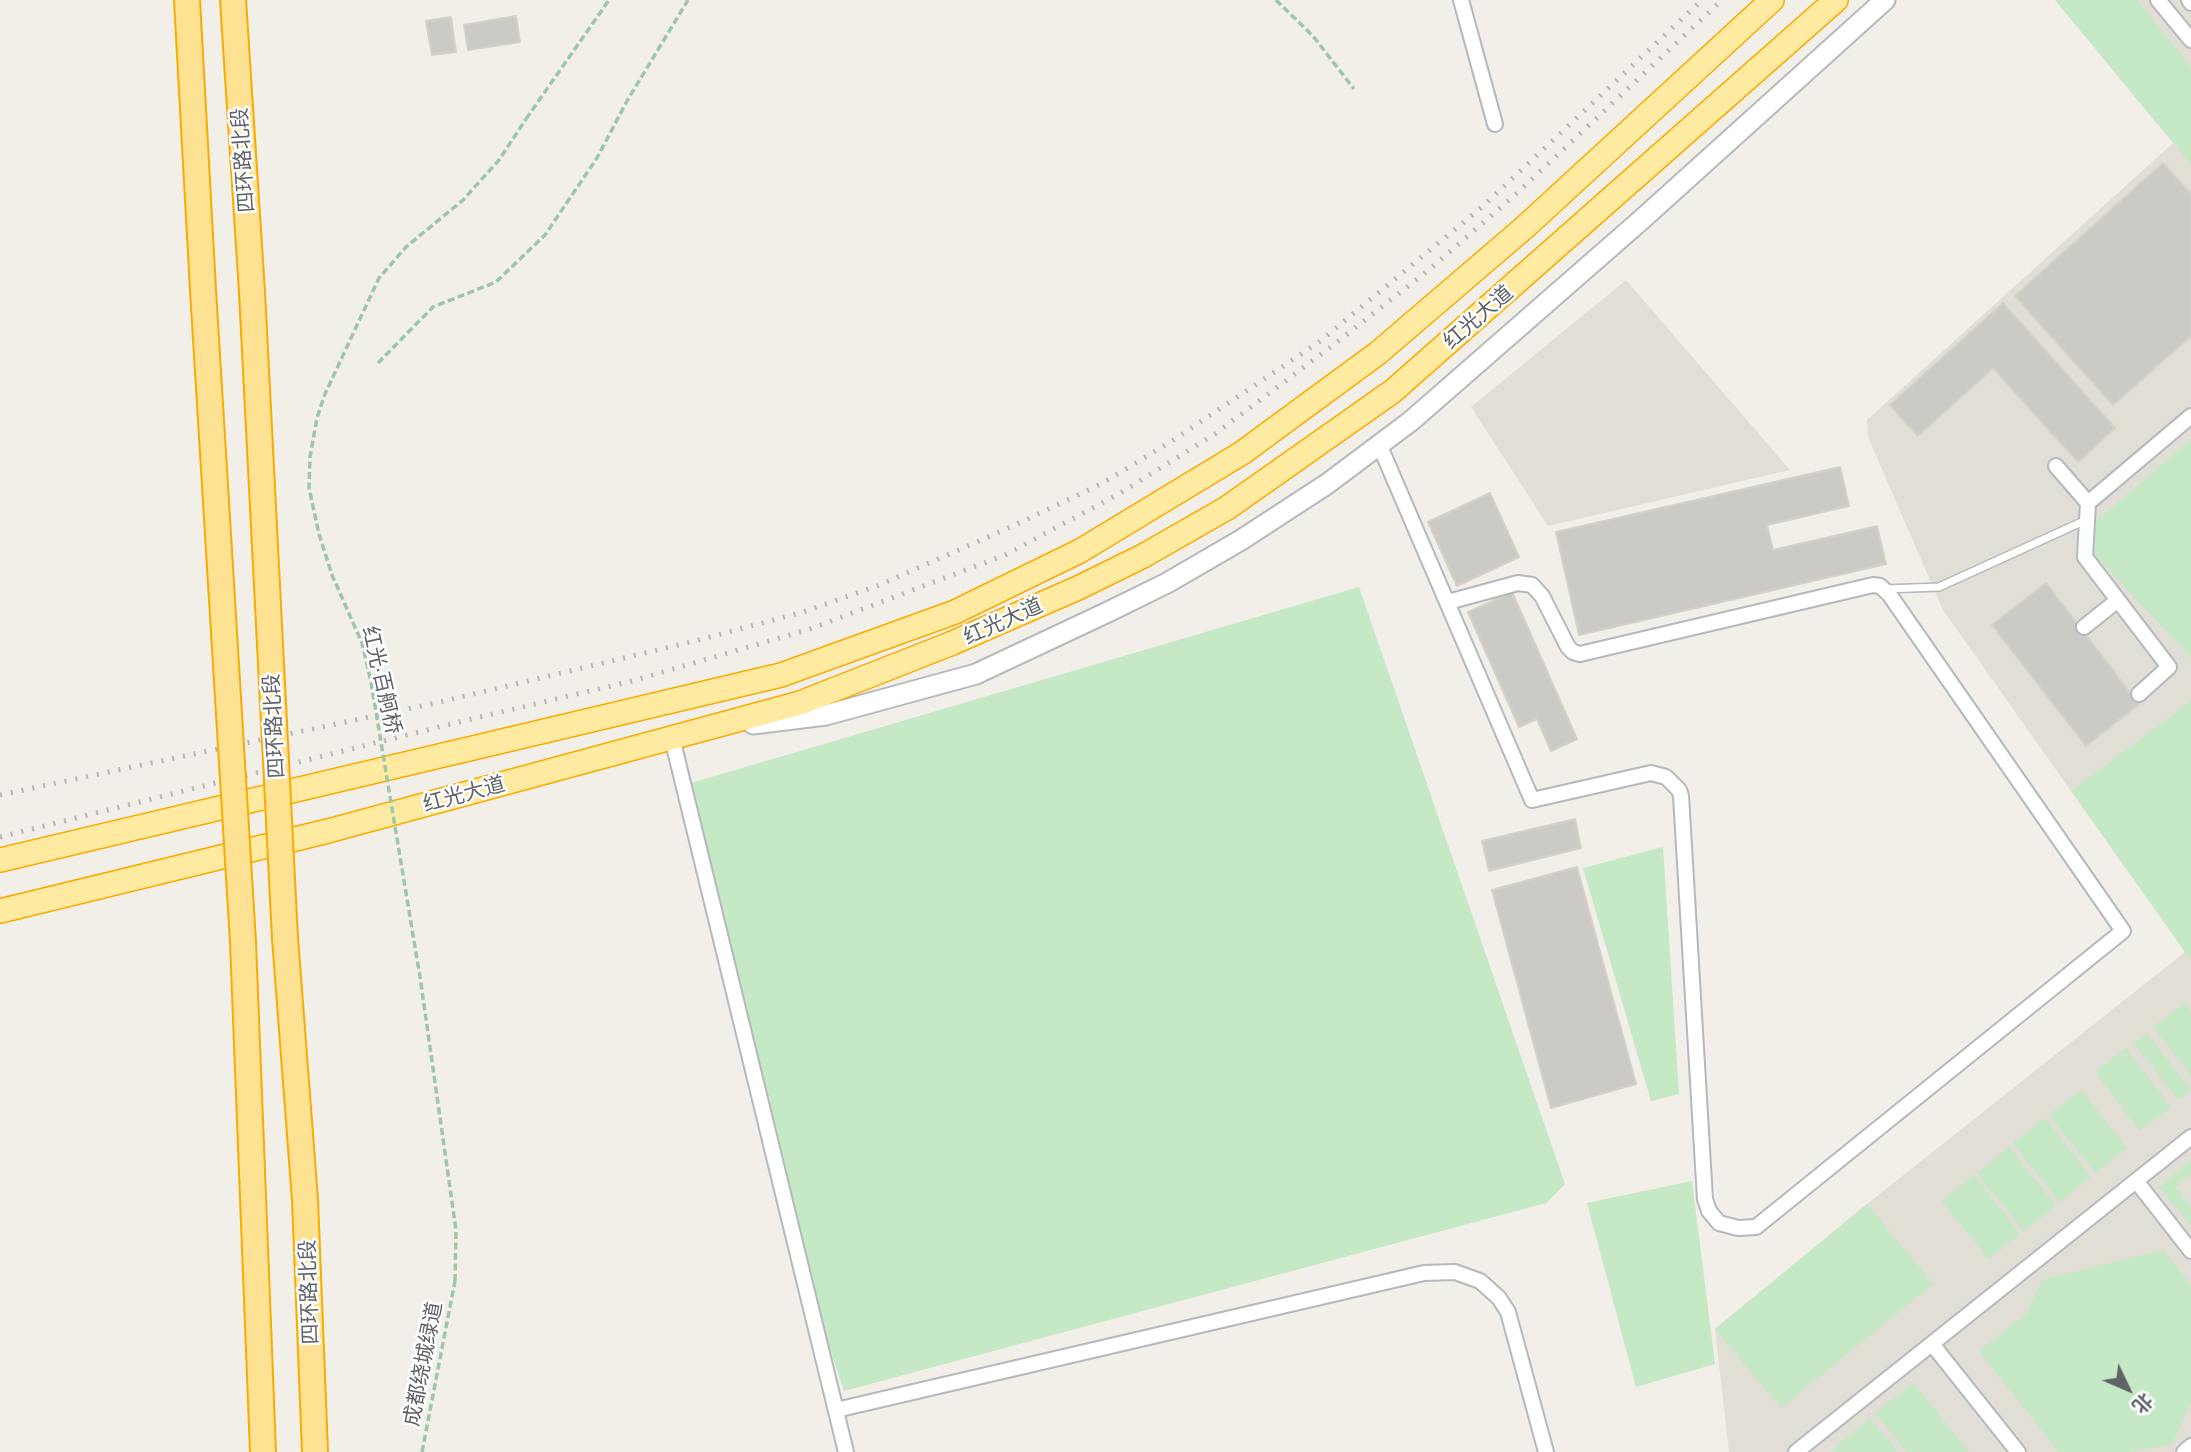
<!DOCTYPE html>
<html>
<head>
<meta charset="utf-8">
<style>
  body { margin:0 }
  #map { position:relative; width:2191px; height:1452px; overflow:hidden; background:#f1efe8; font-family:"Exo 2","Noto Sans SC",sans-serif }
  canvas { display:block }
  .north { position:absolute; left:2093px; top:1354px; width:70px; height:70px; -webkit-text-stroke:5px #fff; paint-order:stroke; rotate:134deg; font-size:19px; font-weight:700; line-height:28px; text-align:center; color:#5f6368 }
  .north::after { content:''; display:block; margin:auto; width:24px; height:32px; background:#5f6368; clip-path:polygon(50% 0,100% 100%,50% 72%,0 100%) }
</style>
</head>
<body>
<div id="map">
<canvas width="2191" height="1452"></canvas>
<div class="north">北</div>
</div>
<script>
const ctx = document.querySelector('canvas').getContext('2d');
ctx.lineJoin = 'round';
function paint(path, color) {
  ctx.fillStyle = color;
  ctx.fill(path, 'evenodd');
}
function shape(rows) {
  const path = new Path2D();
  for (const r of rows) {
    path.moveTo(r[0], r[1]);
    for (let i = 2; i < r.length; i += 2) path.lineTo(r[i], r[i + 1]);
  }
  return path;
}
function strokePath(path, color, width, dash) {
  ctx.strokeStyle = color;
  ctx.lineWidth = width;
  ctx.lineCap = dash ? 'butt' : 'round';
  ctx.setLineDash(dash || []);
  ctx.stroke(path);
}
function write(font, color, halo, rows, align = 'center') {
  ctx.font = font + ' "Exo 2","Noto Sans SC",sans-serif';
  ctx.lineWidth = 5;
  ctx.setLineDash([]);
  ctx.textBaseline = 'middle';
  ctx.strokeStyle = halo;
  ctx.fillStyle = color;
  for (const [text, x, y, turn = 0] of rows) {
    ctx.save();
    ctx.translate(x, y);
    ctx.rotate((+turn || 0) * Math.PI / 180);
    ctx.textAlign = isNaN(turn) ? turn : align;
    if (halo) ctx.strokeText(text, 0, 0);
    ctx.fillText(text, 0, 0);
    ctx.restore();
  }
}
paint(shape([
  [2055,0,2191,0,2191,1452,1729,1452,1715,1329,1867,1204,2185,952,1943,610,1868,437,1867,420,2173,143],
  [1626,280,1790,470,1548,526,1471,407]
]), '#e1ded6');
paint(shape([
  [2055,0,2137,0,2191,67,2191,164],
  [2191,440,2191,658,2093,552,2096,521],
  [1359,587,1565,1184,1546,1203,844,1391,829,1346,691,783],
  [2191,701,2191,960,2071,791],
  [1663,847,1679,1094,1651,1101,1583,868],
  [2184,1003,2191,1012,2191,1076,2153,1027],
  [2147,1033,2191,1090,2178,1100,2134,1043],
  [2126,1048,2171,1107,2140,1131,2095,1072],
  [2081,1090,2127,1148,2096,1173,2049,1115],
  [2045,1118,2091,1177,2060,1202,2013,1143],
  [2009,1147,2056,1206,2024,1231,1977,1173],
  [2191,1160,2191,1174,2175,1187,2191,1206,2191,1225,2159,1187],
  [1974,1175,2020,1234,1989,1259,1942,1201],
  [1692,1181,1715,1364,1636,1387,1587,1203],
  [1867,1204,1933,1284,1781,1408,1715,1329],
  [2163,1250,2191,1285,2191,1402,2172,1444,2127,1452,2059,1452,1979,1351,2027,1313,2042,1280],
  [1913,1383,1969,1452,1907,1452,1875,1413],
  [1870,1418,1898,1452,1835,1452,1833,1449]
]), '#c5e8c5');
const building = shape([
  [516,16,520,42,468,50,464,25,516,16],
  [451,17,456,52,432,55,426,21,451,17],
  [2163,163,2191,194,2191,336,2113,405,2015,296,2163,163],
  [2003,303,2115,428,2078,462,1993,368,1918,436,1890,405,2003,303],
  [1840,467,1849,506,1767,525,1773,550,1877,526,1886,564,1579,635,1556,532,1840,467],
  [1490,493,1519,557,1457,586,1428,522,1490,493],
  [2046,583,2139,704,2086,746,1992,625,2046,583],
  [1512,592,1577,739,1551,751,1537,719,1519,727,1468,612,1512,592],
  [1575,819,1581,848,1489,871,1482,841,1575,819],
  [1577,867,1636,1084,1551,1108,1492,890,1577,867]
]);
paint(building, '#cccac5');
strokePath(building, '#d6d1c6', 2);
const service = shape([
  [1885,589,1939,587,2086,520]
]);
const minor = shape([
  [1461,0,1495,124],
  [2158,0,2191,40],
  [2189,0,2191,3],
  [1379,444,1532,800,1651,773,1666,777,1679,790,1681,796,1705,1199,1709,1211,1719,1223,1738,1228,1756,1227,2123,931,1889,594,1880,586,1873,585,1580,654,1573,652,1568,647,1542,596,1532,585,1518,583,1448,602],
  [2056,466,2088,503],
  [2084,627,2118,600],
  [2139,694,2169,667,2085,557,2088,503,2191,416],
  [672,738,846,1452],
  [2137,1182,2191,1251],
  [1932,1344,2018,1452],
  [836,1410,1424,1273,1455,1272,1480,1281,1499,1298,1508,1312,1546,1452],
  [1796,1452,2191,1137],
  [2184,1452,2191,1446]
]);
const secondary = shape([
  [753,724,826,715,976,674,1108,612,1167,583,1241,540,1327,484,1411,421,1640,221,1885,0]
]);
const trunk = shape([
  [0,860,781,675,955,612,1080,551,1242,453,1378,353,1525,227,1772,0],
  [0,911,328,831,800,703,950,644,1078,588,1143,556,1227,508,1393,391,1836,0]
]);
const motorway = shape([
  [187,0,203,290],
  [233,0,252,292],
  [285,938,305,1200,315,1452],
  [243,942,263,1452]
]);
strokePath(service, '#b5b8bc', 10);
strokePath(minor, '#b5b8bc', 18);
strokePath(secondary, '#b6babf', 23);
strokePath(trunk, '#f9ab00', 26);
strokePath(motorway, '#f9ab00', 28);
strokePath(shape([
  [1276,0,1313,36,1354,89],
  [526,119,609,0],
  [378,363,433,307,496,282,545,235,597,158,627,101,688,0],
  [422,1452,455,1281]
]), '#9cc7a9', 3.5, [7, 3.5]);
strokePath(service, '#fff', 7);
strokePath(minor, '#fff', 14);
strokePath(secondary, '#fff', 19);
strokePath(trunk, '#feeaa1', 23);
strokePath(motorway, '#fde293', 24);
strokePath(shape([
  [0,795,440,702,691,642,803,612,877,586,1015,525,1101,484,1172,441,1319,342,1482,207,1702,0],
  [0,837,459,722,632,681,810,629,1005,555,1117,495,1215,434,1332,346,1430,269,1516,194,1722,0]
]), '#b6b7b8', 5, [2, 9]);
const motorwayBridge = shape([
  [203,290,243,942],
  [252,292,285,938]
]);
strokePath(motorwayBridge, '#f9ab00', 28, []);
strokePath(shape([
  [455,1281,456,1230,420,977,371,682,362,643,332,575,319,534,309,488,310,457,317,418,325,394,379,278,406,247,463,200,499,160,526,119]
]), '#9cc7a9', 3.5, [7, 3.5]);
strokePath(motorwayBridge, '#fde293', 24);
write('21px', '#5f6368', '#fff', [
  ["四环路北段",243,160,-94],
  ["红光大道",1478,317,-41],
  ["红光大道",1003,621,-24],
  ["红光·百舸桥",382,680,77],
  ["四环路北段",274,726,-93],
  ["红光大道",464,794,-15],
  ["四环路北段",309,1292,-92],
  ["成都绕城绿道",423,1364,-79]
]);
</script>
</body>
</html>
